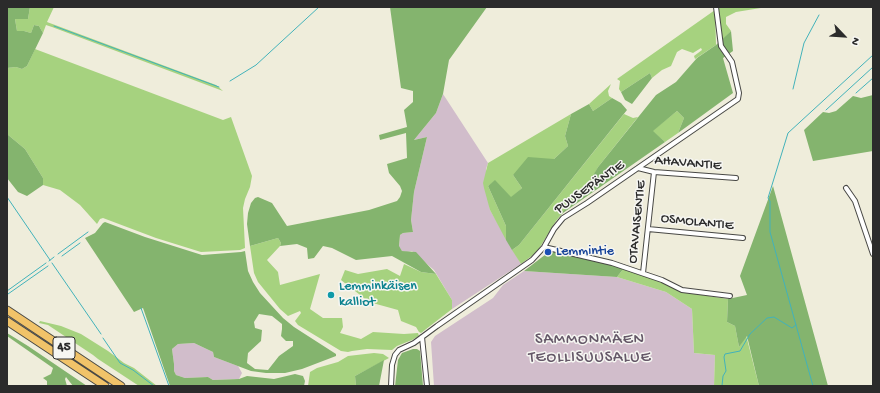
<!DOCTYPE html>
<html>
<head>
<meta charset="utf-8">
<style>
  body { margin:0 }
  #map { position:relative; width:880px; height:393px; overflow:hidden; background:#efeddb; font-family:"Gochi Hand",sans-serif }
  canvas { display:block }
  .frame { position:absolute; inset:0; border:8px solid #2b2b2b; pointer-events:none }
  .north { position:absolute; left:824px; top:16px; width:40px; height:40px; -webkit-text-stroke:3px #f6f6f2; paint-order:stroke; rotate:115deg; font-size:11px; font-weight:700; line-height:16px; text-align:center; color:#2b2b2b }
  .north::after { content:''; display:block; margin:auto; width:14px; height:18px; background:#2b2b2b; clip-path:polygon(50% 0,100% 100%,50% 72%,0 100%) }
</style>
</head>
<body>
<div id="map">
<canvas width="880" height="393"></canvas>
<div class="frame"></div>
<div class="north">N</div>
</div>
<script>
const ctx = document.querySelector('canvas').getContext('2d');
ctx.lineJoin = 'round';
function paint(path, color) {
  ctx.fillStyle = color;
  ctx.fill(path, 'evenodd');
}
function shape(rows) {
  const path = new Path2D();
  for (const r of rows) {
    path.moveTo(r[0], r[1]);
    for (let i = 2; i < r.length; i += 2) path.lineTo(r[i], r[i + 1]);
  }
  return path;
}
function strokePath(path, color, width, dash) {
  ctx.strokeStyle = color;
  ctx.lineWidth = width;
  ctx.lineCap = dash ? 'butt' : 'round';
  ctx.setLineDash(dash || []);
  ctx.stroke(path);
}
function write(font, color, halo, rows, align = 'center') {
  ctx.font = font + ' "Gochi Hand",sans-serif';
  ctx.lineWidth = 3;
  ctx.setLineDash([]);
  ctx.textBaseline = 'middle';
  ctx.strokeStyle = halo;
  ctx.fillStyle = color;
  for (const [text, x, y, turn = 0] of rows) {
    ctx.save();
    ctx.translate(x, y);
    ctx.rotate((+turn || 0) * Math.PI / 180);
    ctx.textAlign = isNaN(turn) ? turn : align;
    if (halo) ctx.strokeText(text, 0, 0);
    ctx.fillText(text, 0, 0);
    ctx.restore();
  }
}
paint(shape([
  [443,94,488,163,486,169,490,210,521,264,452,309,452,300,434,270,412,251,407,252,402,251,399,247,400,235,403,233,413,232,411,220,414,192,427,137,414,140,436,113],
  [524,271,617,277,666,292,692,309,694,353,715,355,714,386,434,386,431,342,435,336,493,298,503,285],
  [194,343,213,352,214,357,238,366,242,373,239,379,213,380,208,377,185,378,176,375,174,371,174,364,172,349,178,344]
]), '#d1bdcb');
paint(shape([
  [30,7,54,7,47,22,216,85,223,91,52,27,46,25,43,33,39,26,34,25,31,33,24,31,17,31,15,19,28,19],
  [720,7,767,7,736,12,726,17,726,24,731,31,722,40,718,8],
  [715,10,716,45,695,59,694,56,702,50,701,48,693,53,682,49,677,52,671,66,662,70,652,78,650,73,621,92,619,89,620,81,617,79],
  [35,49,223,120,231,117,252,176,250,187,245,199,243,208,245,248,240,250,201,252,156,238,103,218,100,219,97,224,80,205,60,190,43,185,43,178,25,149,7,134,7,68,16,67,22,69,27,66],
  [611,84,608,91,609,96,612,98,593,111,589,104],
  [677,111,684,118,678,133,665,142,652,131],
  [571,114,565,136,568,146,554,159,513,175,522,188,511,198,495,181,488,186,506,226,506,240,490,210,484,188,483,183,488,163],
  [624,114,633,118,638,117,598,167,592,179,599,182,596,186,588,183,556,221,537,252,521,264,512,250,519,245],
  [278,238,281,243,280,246,267,260,278,272,280,285,320,274,310,309,323,318,342,318,343,327,340,333,361,339,373,332,404,334,418,333,419,336,412,340,397,346,392,350,367,349,352,351,348,352,341,351,298,325,295,321,301,313,300,311,288,316,280,309,258,282,254,273,250,246],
  [404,264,421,272,436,274,452,300,452,309,421,333,419,332,416,327,401,321,398,310,369,302,341,280,345,270,358,274,387,269,400,276],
  [624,268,658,280,683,292,728,299,727,322,735,326,739,347,746,335,759,386,714,386,715,355,694,353,692,309,666,292,617,277],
  [40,321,61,326,81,334,108,351,124,363,134,368,157,386,139,386,98,359,93,355,48,325,39,323],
  [374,353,383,354,389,358,355,376,356,386,308,386,310,372,317,368,338,362,348,356]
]), '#a6d27f');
paint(shape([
  [7,7,30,7,28,19,15,19,17,31,24,31,31,33,34,25,39,26,43,33,27,66,22,69,16,67,7,68],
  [390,7,487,7,449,60,443,94,436,113,414,140,427,137,414,192,411,220,413,232,403,233,400,235,399,246,402,251,416,252,436,274,421,272,392,256,356,260,332,248,323,246,314,258,308,259,307,248,297,244,280,246,281,243,278,238,250,246,247,224,248,213,251,203,255,198,258,197,272,203,287,226,369,210,397,201,400,197,402,191,400,186,389,173,387,164,407,158,406,133,380,140,379,135,407,127,404,110,413,102,413,91,401,88],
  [731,31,733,51,723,58,733,93,678,133,684,118,677,111,653,131,665,142,560,215,589,183,596,186,599,183,591,179,598,167,656,95,676,82,697,58,716,45],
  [650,73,652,78,632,104,625,100,621,92],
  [873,95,873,151,813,161,804,130,823,112,829,113,836,111,853,96,861,98],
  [612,98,621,103,627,110,519,245,512,250,506,240,506,226,488,186,495,180,511,197,522,188,513,175,528,157,554,159,568,146,565,136,571,114,589,104,593,111],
  [7,134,25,149,43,178,43,185,27,196,18,192,7,178],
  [773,186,816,342,828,386,759,386,747,336,739,347,735,326,727,322,728,299,747,295,740,276],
  [105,222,145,237,202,255,241,252,245,251,248,271,253,282,260,293,283,318,294,327,336,354,336,356,302,369,285,373,266,373,251,371,214,357,213,352,194,343,178,344,172,349,174,364,174,371,176,375,185,378,208,377,213,380,239,379,247,376,274,379,295,374,303,376,305,381,304,386,170,386,143,308,134,312,85,238,95,233,103,223],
  [259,314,272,316,282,324,282,329,281,336,286,341,293,341,293,346,279,356,268,370,255,369,247,363,248,353,261,341,262,330,255,328,254,322],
  [550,251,564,254,624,268,617,277,524,271],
  [7,333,28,346,87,386,73,386,66,377,65,379,67,386,47,386,47,381,43,378,51,374,53,368,7,336],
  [413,349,417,349,420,351,423,386,395,386,398,360,402,353],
  [384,360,379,386,356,386,355,376]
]), '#84b46e');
strokePath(shape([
  [54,26,219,87],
  [230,81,256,65,319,7],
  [793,89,804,43,819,15],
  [856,93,873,78],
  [826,110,873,67],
  [7,197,50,260],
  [58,254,88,232],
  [62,256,80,243],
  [49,261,54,257],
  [52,263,101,334],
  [7,291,46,263],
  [8,294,48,266],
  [141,308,169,386],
  [103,338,120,363,133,370,154,386],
  [722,386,723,376,726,371,724,357,725,354,740,351,750,334,767,318,774,317,792,328,796,325],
  [813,386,770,232,770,201,768,198,788,133,873,55]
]), '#42b2ba', 1);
const minor = shape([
  [638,168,654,172,736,178],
  [846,188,855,201,873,254],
  [648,229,743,238],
  [544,247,612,263,662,280,682,290,730,296],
  [643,273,654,172],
  [422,337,427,386],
  [391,386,392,365,395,355,399,350,414,343,437,326,532,260,544,247,554,229,563,218,587,203,738,99,739,93,732,62,721,46,716,7]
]);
const motorway = shape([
  [7,310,121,386],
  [7,321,105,386]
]);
strokePath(minor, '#484845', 6);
strokePath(motorway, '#484845', 9);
strokePath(minor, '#fff', 4);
strokePath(motorway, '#f1c369', 7);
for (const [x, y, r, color] of [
  [548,252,4,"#1a4fb4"],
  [331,295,4,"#0f9aa8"]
]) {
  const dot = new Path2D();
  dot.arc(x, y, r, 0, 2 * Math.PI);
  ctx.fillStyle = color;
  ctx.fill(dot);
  strokePath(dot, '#f6f6f2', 1.5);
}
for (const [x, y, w] of [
  [64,348,22]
]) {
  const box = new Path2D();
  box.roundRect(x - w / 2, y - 11, w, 22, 3);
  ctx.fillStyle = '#f6f6f2';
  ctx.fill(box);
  strokePath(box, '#2b2b2b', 1);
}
write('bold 13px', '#2b2b2b', null, [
  ["45",64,348]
]);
write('14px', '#2b2b2b', '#f6f6f2', [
  ["AHAVANTIE",688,164,5],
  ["PUUSEPÄNTIE",590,188,-35],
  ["OTAVAISENTIE",638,222,-84],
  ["OSMOLANTIE",697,223,6]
]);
write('14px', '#164399', '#f6f6f2', [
  ["Lemmintie",556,252]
], 'left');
write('14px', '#0d838f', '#f6f6f2', [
  ["Lemminkäisen",339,287],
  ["kalliot",339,303]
], 'left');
ctx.letterSpacing = '1px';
write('16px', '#655868', '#f6f6f2', [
  ["SAMMONMÄEN",590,341],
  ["TEOLLISUUSALUE",590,359]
]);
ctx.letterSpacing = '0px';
</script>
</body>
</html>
